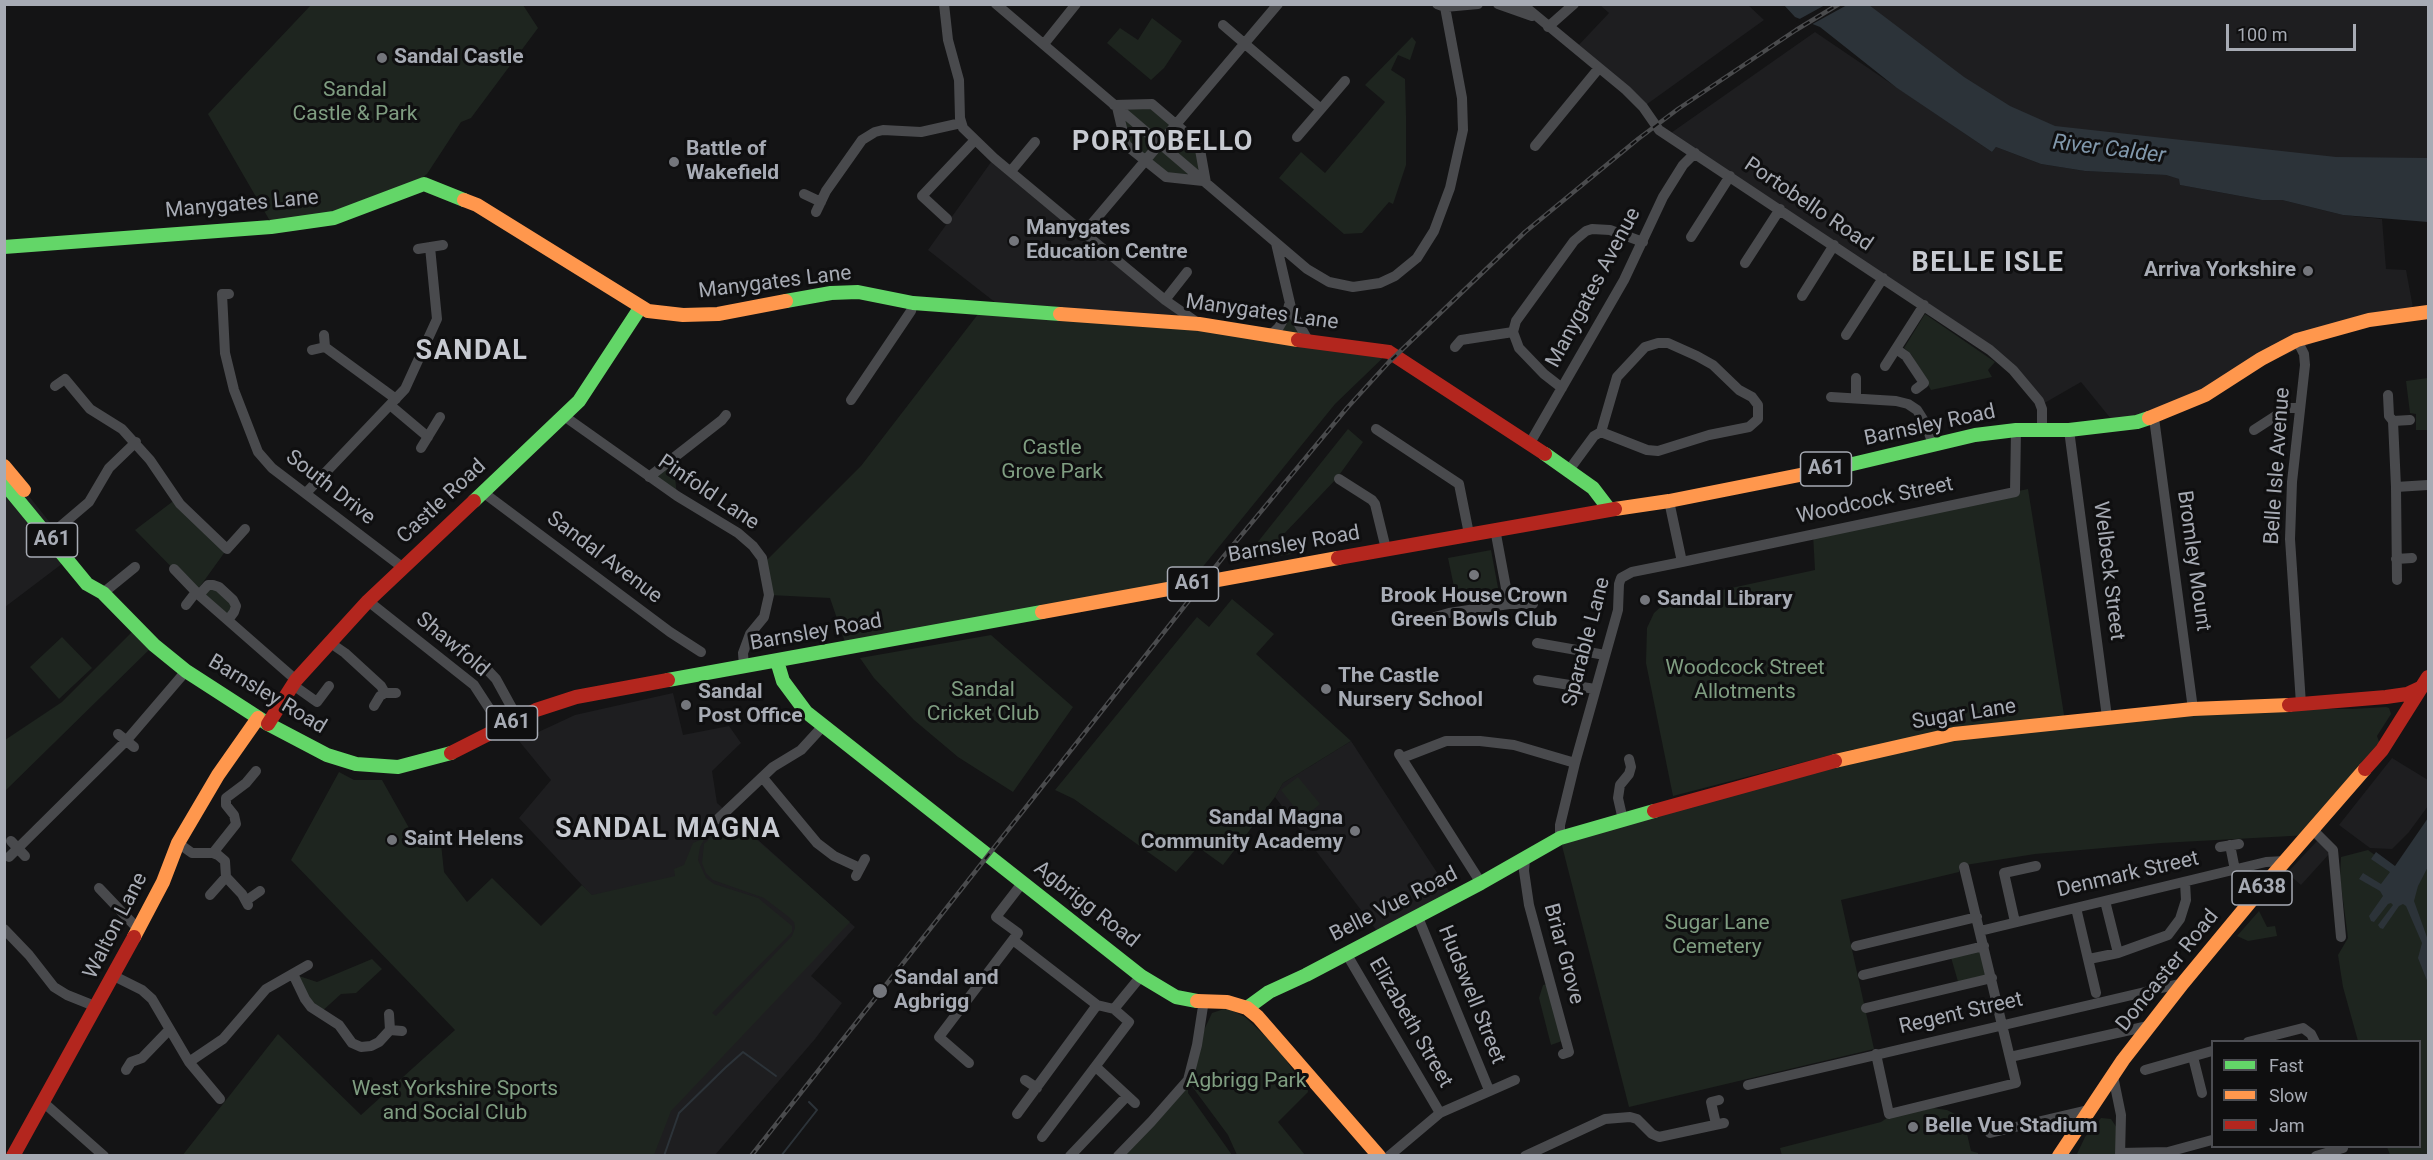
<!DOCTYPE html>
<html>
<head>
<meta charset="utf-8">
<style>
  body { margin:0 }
  #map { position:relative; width:2433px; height:1160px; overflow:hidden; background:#141415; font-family:Roboto,sans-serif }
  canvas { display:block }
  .frame { position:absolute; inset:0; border:6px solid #a7abb4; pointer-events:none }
  .legend { position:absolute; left:2211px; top:1040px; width:210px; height:108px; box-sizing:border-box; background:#0f0f10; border:2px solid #4c4d52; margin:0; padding:8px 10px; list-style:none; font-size:18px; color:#a7abb4 }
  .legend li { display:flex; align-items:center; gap:12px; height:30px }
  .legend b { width:30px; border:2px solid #4c4d52 }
  .scale { position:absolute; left:2226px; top:24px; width:130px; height:27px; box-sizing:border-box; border:3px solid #a7abb4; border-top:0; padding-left:8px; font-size:18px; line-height:21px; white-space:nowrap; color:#a7abb4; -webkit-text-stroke:4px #0f0f10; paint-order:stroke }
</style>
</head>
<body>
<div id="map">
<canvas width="2433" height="1160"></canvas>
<div class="frame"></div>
<ul class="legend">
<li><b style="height:8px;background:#63d668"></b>Fast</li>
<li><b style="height:8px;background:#ff974d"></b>Slow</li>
<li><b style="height:8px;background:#b3261e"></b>Jam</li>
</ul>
<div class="scale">100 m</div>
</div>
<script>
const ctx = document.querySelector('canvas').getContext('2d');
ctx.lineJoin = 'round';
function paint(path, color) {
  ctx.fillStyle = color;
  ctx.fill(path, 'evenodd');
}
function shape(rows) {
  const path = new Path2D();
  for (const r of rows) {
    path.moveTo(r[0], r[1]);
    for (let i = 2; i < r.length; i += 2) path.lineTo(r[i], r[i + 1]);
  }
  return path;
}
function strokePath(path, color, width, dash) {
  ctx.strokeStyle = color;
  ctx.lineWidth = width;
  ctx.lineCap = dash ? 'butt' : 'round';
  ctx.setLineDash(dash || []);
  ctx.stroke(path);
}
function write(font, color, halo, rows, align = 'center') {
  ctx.font = font + ' Roboto,sans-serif';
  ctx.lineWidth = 6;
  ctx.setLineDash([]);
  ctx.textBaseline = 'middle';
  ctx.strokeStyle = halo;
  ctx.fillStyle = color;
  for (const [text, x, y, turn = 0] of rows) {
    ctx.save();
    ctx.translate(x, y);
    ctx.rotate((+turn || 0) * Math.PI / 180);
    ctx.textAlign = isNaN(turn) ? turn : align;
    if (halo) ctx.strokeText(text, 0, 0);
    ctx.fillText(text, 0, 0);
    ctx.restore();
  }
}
paint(shape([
  [1600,5,1748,5,1764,20,1643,107,1575,49,1609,13],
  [1831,5,2428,5,2428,189,2035,141],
  [1815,32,1992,152,1996,147,2041,164,2085,171,2166,175,2180,179,2180,185,2262,200,2282,200,2343,215,2382,219,2386,269,2406,270,2414,313,2369,320,2116,425,2081,382,2041,405,2013,370,1668,135],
  [994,158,1199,324,1005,310,928,250],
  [5,466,75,554,5,607],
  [673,693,683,735,729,726,741,743,712,771,717,803,855,927,811,976,842,1003,815,1039,715,1155,594,1155,598,902,519,818,551,780,519,741,575,715],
  [1351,741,1453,897,1380,935,1275,797,1283,783],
  [2392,758,2428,780,2428,806,2409,832,2392,849,2370,848,2339,825],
  [2318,840,2330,853,2301,885,2287,873]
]), '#1e1e20');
paint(shape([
  [311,5,523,5,538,28,471,118,461,122,427,174,419,180,341,212,270,221,208,114],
  [1152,18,1182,41,1164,68,1151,80,1107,43,1120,28,1138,40],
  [1412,37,1416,42,1410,60,1398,55,1391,70,1405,79,1406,116,1406,165,1393,204,1389,202,1362,233,1344,234,1279,178,1301,152,1325,173,1385,102,1365,85],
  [1152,104,1199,144,1206,183,1166,177,1126,145,1117,107],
  [982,309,1265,336,1287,313,1304,337,1389,352,1335,404,1188,585,847,648,830,598,769,595,764,563,861,466],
  [1925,314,1995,362,1988,370,1992,377,1931,390,1911,354,1904,348],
  [2428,378,2428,443,2428,430,2416,430,2416,414,2410,413,2406,381],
  [1348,429,1363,442,1337,478,1283,535,1292,554,1264,558,1253,548],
  [673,458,677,496,649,477],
  [2028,489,2065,721,2193,709,2352,709,2386,707,2389,708,2391,714,2377,736,2382,750,2309,835,2161,843,2035,854,1959,866,1959,872,1841,900,1874,1049,1629,1107,1560,838,1856,756,1854,749,1673,796,1646,663,1647,628,1654,613,1666,602,1815,570,1813,534],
  [176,499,227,549,196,592,135,530],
  [1491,550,1499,593,1457,601,1448,558],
  [208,585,233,600,228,620,199,595],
  [1232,599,1274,634,1256,654,1351,741,1283,783,1275,797,1223,865,1198,847,1176,872,1074,799,1055,790,1197,617,1209,627],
  [137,627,154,645,5,791,5,740,62,702],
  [991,635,1073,707,1013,792,958,757,914,720,874,678,860,658],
  [62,637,92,668,59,699,30,667],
  [339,772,354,780,382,780,413,835,440,834,444,872,467,902,492,878,541,926,582,885,592,895,675,876,674,869,684,865,693,843,705,838,700,847,698,860,706,878,714,884,758,898,792,926,792,932,712,1013,716,1016,792,936,795,928,794,922,789,917,764,898,713,880,706,873,702,863,704,844,732,818,850,922,671,1111,654,1155,182,1156,278,1034,361,1115,455,1030,291,860],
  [1298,777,1320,804,1303,818,1281,790],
  [2368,850,2417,886,2428,867,2428,1155,2390,1155,2387,1147,2420,1146,2420,1042,2358,1041,2343,987,2338,955,2348,938,2340,877,2341,857],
  [2259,911,2267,927,2275,926,2277,936,2248,941,2237,936],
  [1984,946,1992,978,1959,985,1950,954],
  [372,959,382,969,356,993,341,994,320,1013,293,974,317,982],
  [1547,984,1562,1041,1551,1045,1539,998,1543,985],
  [1227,1008,1245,1017,1279,1049,1296,1075,1307,1081,1308,1092,1278,1122,1305,1155,1237,1155,1228,1135,1188,1081,1188,1093,1232,1155,1118,1156,1187,1080,1197,1045,1212,1013],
  [1933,1108,1947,1110,1959,1116,1964,1121,1971,1151,1978,1153,1978,1155,1782,1156,1780,1148,1881,1122,1887,1118],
  [2101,1118,2111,1119,2117,1128,2117,1155,2076,1156,2085,1137]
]), '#1e251f');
paint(shape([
  [1784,5,1869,5,1964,77,2010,106,2055,126,2336,157,2428,158,2428,222,2343,215,2282,200,2262,200,2180,185,2179,179,2166,175,2085,171,2041,164,1996,147,1992,152,1897,88,1820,27,1795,17],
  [2428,818,2428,867,2418,886,2414,901,2428,940,2428,983,2418,958,2422,943,2406,906,2403,904,2399,906,2383,929,2380,928,2378,925,2393,905,2391,903,2388,904,2374,922,2371,921,2369,916,2383,896,2380,891,2359,879,2363,873,2381,884,2390,872,2371,859,2376,852,2395,866]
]), '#2c3339');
paint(shape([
  [1825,5,1847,5,1807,27,1796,21]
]), '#141415');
strokePath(shape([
  [664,1156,679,1113,725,1068,743,1052,776,1076],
  [781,1156,817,1110,809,1102]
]), '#2c3339', 2);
strokePath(shape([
  [944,4,948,40,959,80,960,118,963,128,994,158,1084,233,1165,300,1198,323],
  [996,4,1307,269,1329,282,1353,287,1380,283,1395,276,1417,258,1434,231,1450,188,1463,130,1462,98,1445,7,1437,4],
  [1498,4,1532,16],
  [1522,4,1626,90,1643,107,1659,130,1990,350,2013,370,2039,401,2042,409,2042,430],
  [1445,7,1478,4],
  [1223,25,1321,109],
  [1548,27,1574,4],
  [1044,44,1076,4],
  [1114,105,1152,104,1199,144,1206,183],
  [1117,107,1126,145,1166,177,1203,181],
  [1297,137,1345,81],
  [1535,146,1599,68],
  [1011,171,1035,142],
  [804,194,821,202],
  [816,212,826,191,862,140,875,132,883,130,921,132,961,123],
  [947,219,922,196,975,140],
  [1084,233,1278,4],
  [1691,237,1730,176],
  [1276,243,1292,312,1309,342],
  [418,249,443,245],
  [1745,263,1780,209],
  [229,294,222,294,225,353,234,390,258,452,272,468,402,567],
  [1802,296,1834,245],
  [1165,300,1187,272],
  [1846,335,1883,278],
  [1265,336,1274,332,1279,327,1287,313,1289,305],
  [2297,340,2304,354,2305,365,2292,482,2290,539,2301,704],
  [325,347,396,399],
  [1455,347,1461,340,1513,332],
  [1896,349,1906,356,1924,383,1916,389],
  [312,350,325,347,324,335],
  [1885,366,1924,305],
  [55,386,65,379,90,409,122,429,150,460,180,504,227,549,245,529],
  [1562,388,1544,374,1519,348,1513,332,1516,321,1574,241,1586,231,1592,229,1610,230,1643,242],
  [2388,395,2389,416,2393,421,2396,487],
  [1831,397,1896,401,1908,404,1917,410,1924,421,1934,446],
  [1856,398,1856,378],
  [851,400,911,311,913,303],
  [390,405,428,437],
  [564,416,677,496,738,533,753,546,762,558,769,595,764,617,750,634,743,653,744,667],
  [2154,418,2193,709],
  [2393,421,2410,420],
  [1376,429,1459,484,1469,534],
  [2069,430,2107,717],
  [2254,430,2288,408,2300,408],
  [1530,443,1624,280,1663,197,1683,165,1695,153],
  [421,448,440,417],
  [1569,470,1594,436,1601,432,1617,377,1645,347,1658,343,1668,343,1697,356,1713,365,1739,390,1752,397,1758,405,1758,419,1749,427,1709,435,1658,451,1647,450,1601,432],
  [649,477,722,420,726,415],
  [1339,479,1372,500,1375,504,1386,549],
  [306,493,405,389,437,319,430,247],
  [484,493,670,632,701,652],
  [1495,529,1509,604],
  [49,536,89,502,109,468,136,442],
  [2396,559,2412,558],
  [1682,562,2015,492,2016,430],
  [174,569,199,595,296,680],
  [2397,580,2396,487,2428,485],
  [103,593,135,567],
  [199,595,208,585,213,585,219,587,233,600,236,606,234,612,228,620],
  [368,601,474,685,502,728],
  [186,605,196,592],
  [1428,619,1449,613,1509,604,1533,604],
  [329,642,345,653,381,686,385,693],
  [1537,643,1605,655],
  [480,662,496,679,518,719],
  [1538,680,1595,689],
  [293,685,317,702,329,686],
  [374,706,380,696,385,693,396,693],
  [118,734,134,747],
  [1399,754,1481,883],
  [1402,758,1446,741,1480,741,1514,745,1575,763],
  [763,778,817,843,834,856,860,868],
  [718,819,773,767,801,750,823,726],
  [1623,820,1618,798,1620,785,1629,774,1631,767,1629,759],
  [2313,830,2333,850,2341,937],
  [1560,838,1560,825,1575,763,1618,610,1619,584,1621,578,1632,572,1682,562,1669,501],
  [11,841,25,856],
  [178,843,192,853,213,853,218,855,225,861,226,877,210,895],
  [2230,845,2235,870],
  [2220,847,2239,844],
  [213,853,236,824,234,815,226,805,226,798,246,783,256,771],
  [9,857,126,741,186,671],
  [1525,859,1524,871,1529,905,1569,1052,1563,1054],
  [856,876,865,859],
  [226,877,242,894,248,905],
  [99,888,138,929],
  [247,900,260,891],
  [2105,901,2118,953],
  [2076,908,2096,993],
  [1417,915,1489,1090],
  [2015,922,2004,873,2036,866],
  [4,929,29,955,54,987,67,995,97,1007],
  [1980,931,2266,862,2285,861],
  [1013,940,1097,1005,1114,1009],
  [1856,946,1977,917],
  [1346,953,1440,1113],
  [2089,959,2118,953,2168,935,2180,919,2186,900,2185,882],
  [293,974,305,999,311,1007,339,1025,352,1043,361,1047,371,1046,379,1042,390,1030],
  [1863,975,1984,946],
  [114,976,142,990,152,999,189,1062,220,1099],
  [1866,1008,1992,978],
  [389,1014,390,1030,402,1031],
  [2248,1042,2303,1028,2311,1034,2315,1042],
  [1876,1054,1889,1114,2016,1083,1964,867],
  [2010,1057,2148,1026],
  [2193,1057,2202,1093],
  [189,1062,223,1039,266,989,308,965],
  [969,1063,939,1037,1018,933,996,917,1023,882],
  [1096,1067,1135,1103],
  [126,1070,131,1062,142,1058,169,1030],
  [2145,1070,2212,1051],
  [2113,1076,2121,1115,2120,1156],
  [1025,1080,1037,1088],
  [1748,1085,2179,984],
  [43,1102,104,1156],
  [1017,1114,1097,1005],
  [1716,1124,1711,1102,1719,1100],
  [1990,1133,2088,1110],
  [1042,1137,1129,1022,1114,1009,1141,976],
  [2120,1153,2168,1152,2212,1140],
  [1070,1156,1127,1096],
  [1118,1156,1151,1122,1188,1080,1197,1045,1204,1000],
  [1389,1156,1440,1113,1515,1080],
  [1525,1156,1605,1119,1630,1117,1637,1119,1652,1134,1659,1137,1724,1123],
  [2316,1156,2343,1148]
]), '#494a4d', 10);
strokePath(shape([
  [4,247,271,227,334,218,424,184,464,200],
  [786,301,831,293,858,292,913,303,1060,314],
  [1545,454,1593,488,1609,509],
  [1840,467,1975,435,2016,430,2069,430,2137,422,2149,418],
  [4,483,87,584,103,593,154,645,186,671,268,724,327,755,356,764,398,767,451,753],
  [474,501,579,401,640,308],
  [777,661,783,681,806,712,1141,976,1176,997,1197,1001],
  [668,680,1042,612],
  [1247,1008,1269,992,1306,975,1481,883,1560,838,1654,811]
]), '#63d668', 14);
strokePath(shape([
  [464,200,477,205,648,311,683,315,718,314,786,301],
  [1060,314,1199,324,1298,340],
  [2149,418,2205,395,2261,359,2297,340,2369,320,2428,312],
  [4,466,24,490],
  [1615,509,1669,501,1840,467],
  [1042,612,1338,558],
  [1835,761,1954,734,2193,709,2289,705],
  [134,937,163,882,178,843,218,775,258,718],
  [1197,1001,1227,1002,1247,1008,1258,1017,1379,1156],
  [2059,1156,2123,1060,2183,983,2265,884,2365,769]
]), '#ff974d', 14);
strokePath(shape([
  [1298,340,1389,352,1545,454],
  [1338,558,1615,509],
  [2289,705,2386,697,2407,694,2422,687],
  [268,724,296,680,368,601,474,501],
  [451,753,536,710,576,697,668,680],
  [2365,769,2382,750,2428,677],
  [1654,811,1835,761],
  [13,1156,134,937]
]), '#b3261e', 14);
const rail = shape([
  [751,1156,1224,556,1347,408,1389,362,1525,232,1638,139,1678,109,1796,30,1839,4]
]);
strokePath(rail, '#4a4b4d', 4.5);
strokePath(rail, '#0f0f10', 2, [7]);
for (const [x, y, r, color] of [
  [382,58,6,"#74767c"],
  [674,162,6,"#74767c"],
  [1014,241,6,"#74767c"],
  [2308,271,6,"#74767c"],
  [1474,575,6,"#74767c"],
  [1645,600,6,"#74767c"],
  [1326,689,6,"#74767c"],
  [686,705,6,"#74767c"],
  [1355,831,6,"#74767c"],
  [392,840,6,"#74767c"],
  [880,991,8,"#74767c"],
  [1913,1127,6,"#74767c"]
]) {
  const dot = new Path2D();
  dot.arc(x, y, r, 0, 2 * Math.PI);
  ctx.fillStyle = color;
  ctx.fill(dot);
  strokePath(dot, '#0f0f10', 2);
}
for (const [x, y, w] of [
  [1826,469,51],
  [52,540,51],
  [1193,584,51],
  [512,723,51],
  [2262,888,60]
]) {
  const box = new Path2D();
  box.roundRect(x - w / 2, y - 17, w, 34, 4.5);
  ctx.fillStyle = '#0f0f10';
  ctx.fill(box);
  strokePath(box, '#a7abb4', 1.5);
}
write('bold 20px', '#a7abb4', null, [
  ["A61",1826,469],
  ["A61",52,540],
  ["A61",1193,584],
  ["A61",512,723],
  ["A638",2262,888]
]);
write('bold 21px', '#a7abb4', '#0f0f10', [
  ["Sandal Castle",394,58],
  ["Battle of",686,150],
  ["Wakefield",686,174],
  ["Manygates",1026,229],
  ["Education Centre",1026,253],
  ["Arriva Yorkshire",2296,271,"right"],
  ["Brook House Crown",1474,597,"center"],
  ["Green Bowls Club",1474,621,"center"],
  ["Sandal Library",1657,600],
  ["The Castle",1338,677],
  ["Nursery School",1338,701],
  ["Sandal",698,693],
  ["Post Office",698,717],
  ["Sandal Magna",1343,819,"right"],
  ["Community Academy",1343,843,"right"],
  ["Saint Helens",404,840],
  ["Sandal and",894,979],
  ["Agbrigg",894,1003],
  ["Belle Vue Stadium",1925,1127]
], 'left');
write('21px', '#7f9d81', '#0f0f10', [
  ["Sandal",355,91],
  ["Castle & Park",355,115],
  ["Castle",1052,449],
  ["Grove Park",1052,473],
  ["Woodcock Street",1745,669],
  ["Allotments",1745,693],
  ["Sandal",983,691],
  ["Cricket Club",983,715],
  ["Sugar Lane",1717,924],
  ["Cemetery",1717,948],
  ["Agbrigg Park",1246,1082],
  ["West Yorkshire Sports",455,1090],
  ["and Social Club",455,1114]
]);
write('21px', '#a7abb4', '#0f0f10', [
  ["Manygates Lane",242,205,-5],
  ["Portobello Road",1808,205,34],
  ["Manygates Lane",775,283,-7],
  ["Manygates Avenue",1594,288,-62],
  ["Manygates Lane",1262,313,8],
  ["Barnsley Road",1930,426,-12],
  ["Belle Isle Avenue",2278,466,-86],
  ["South Drive",330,488,38],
  ["Pinfold Lane",708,493,34],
  ["Woodcock Street",1875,501,-12],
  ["Castle Road",442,502,-43],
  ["Barnsley Road",1294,545,-10],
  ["Sandal Avenue",604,558,37],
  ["Bromley Mount",2193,561,82],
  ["Welbeck Street",2108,571,83],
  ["Barnsley Road",816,633,-10],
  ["Sparable Lane",1587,642,-75],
  ["Shawfold",452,645,40],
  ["Barnsley Road",267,695,31],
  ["Sugar Lane",1964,715,-9],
  ["Denmark Street",2128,875,-13],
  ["Agbrigg Road",1086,905,38],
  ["Belle Vue Road",1394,905,-27],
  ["Walton Lane",116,926,-63],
  ["Briar Grove",1563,954,75],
  ["Doncaster Road",2168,971,-51],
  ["Hudswell Street",1471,995,68],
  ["Regent Street",1961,1014,-13],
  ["Elizabeth Street",1410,1023,60]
]);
write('italic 22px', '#8198ac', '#0f0f10', [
  ["River Calder",2109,150,7]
]);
ctx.letterSpacing = '1.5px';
write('bold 27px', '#c7cad1', '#0f0f10', [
  ["PORTOBELLO",1163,143],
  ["BELLE ISLE",1988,264],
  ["SANDAL",472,352],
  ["SANDAL MAGNA",668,830]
]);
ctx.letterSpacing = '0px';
</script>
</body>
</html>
